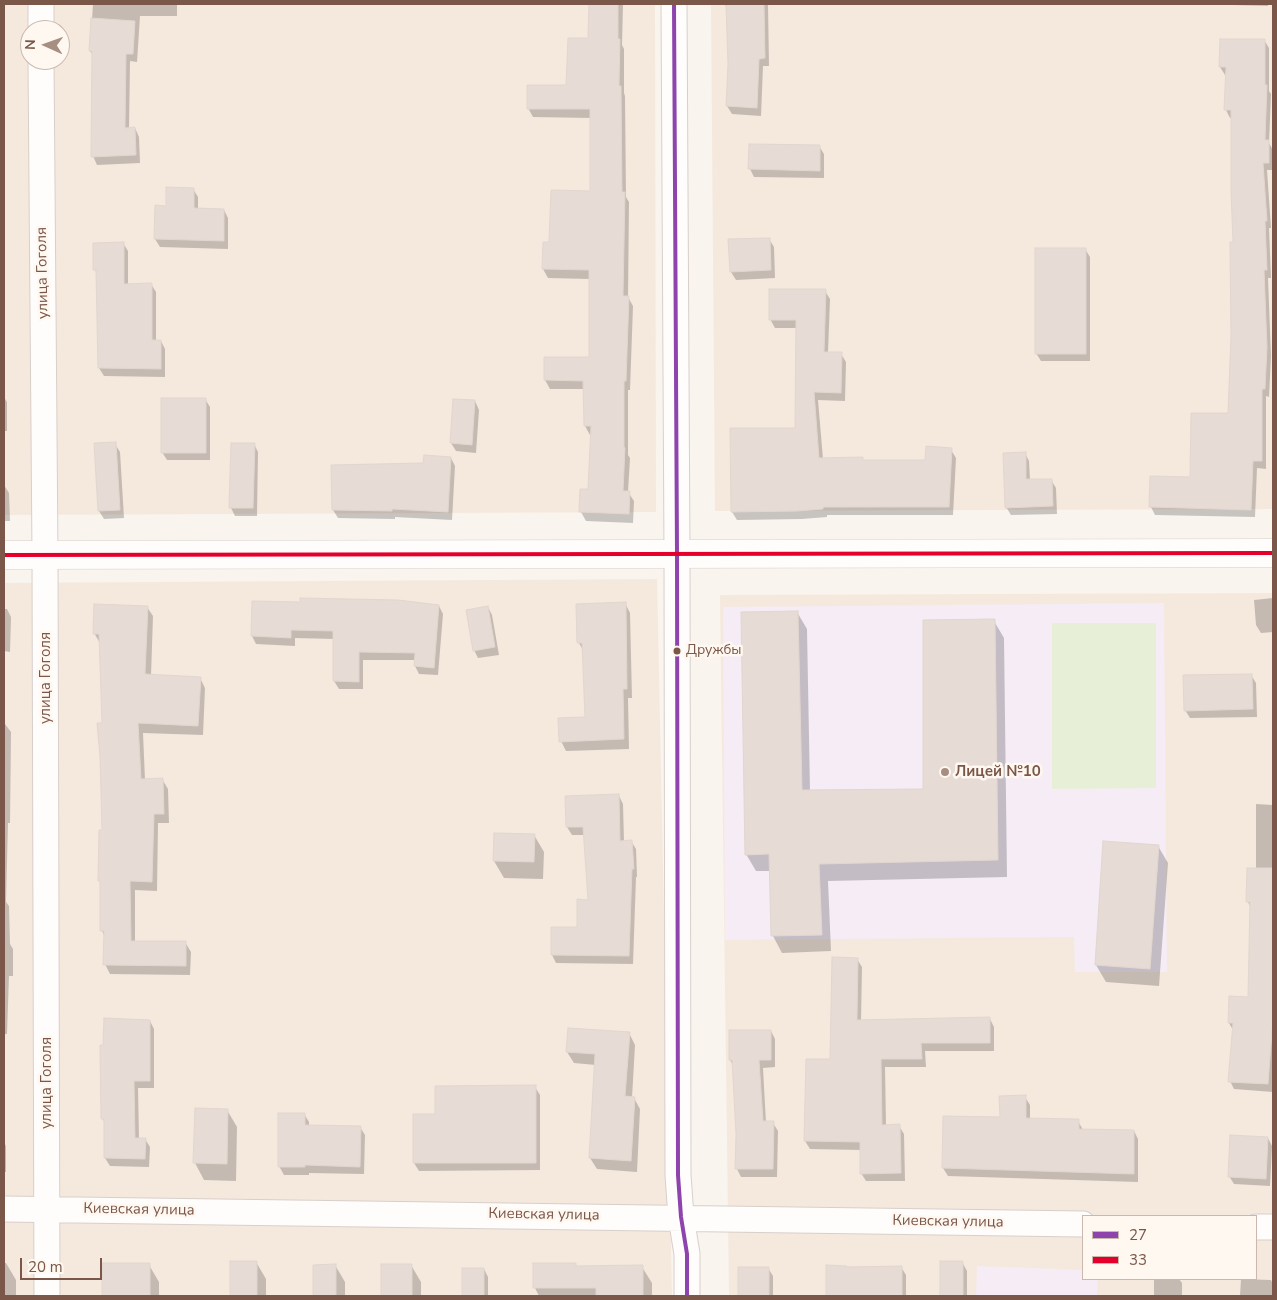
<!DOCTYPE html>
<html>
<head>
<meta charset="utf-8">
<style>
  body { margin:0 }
  #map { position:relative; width:1277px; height:1300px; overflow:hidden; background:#f9f4ee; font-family:"Nunito Sans",sans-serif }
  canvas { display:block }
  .frame { position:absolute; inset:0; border:5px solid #7b574a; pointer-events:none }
  .legend { position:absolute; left:1082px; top:1215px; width:175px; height:65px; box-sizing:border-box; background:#fff8f1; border:1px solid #cab8ae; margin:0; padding:6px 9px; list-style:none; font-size:15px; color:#7b574a }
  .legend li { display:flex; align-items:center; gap:10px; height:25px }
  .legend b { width:25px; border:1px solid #cab8ae }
  .north { position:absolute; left:20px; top:20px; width:50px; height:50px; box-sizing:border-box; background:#fff8f1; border:1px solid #cab8ae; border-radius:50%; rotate:272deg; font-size:14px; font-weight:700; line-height:20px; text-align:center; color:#7b574a }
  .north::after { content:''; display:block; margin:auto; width:18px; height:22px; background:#a78e83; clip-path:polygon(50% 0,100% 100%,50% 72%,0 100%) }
  .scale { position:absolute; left:20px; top:1258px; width:82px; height:22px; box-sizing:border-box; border:2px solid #7b574a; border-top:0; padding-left:6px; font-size:15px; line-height:18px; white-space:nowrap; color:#7b574a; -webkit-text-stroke:4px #fff8f1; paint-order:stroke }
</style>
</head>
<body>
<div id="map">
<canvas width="1277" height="1300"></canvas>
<div class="frame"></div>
<ul class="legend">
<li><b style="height:6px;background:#8e44ad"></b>27</li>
<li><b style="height:6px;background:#e4002b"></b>33</li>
</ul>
<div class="north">N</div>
<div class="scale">20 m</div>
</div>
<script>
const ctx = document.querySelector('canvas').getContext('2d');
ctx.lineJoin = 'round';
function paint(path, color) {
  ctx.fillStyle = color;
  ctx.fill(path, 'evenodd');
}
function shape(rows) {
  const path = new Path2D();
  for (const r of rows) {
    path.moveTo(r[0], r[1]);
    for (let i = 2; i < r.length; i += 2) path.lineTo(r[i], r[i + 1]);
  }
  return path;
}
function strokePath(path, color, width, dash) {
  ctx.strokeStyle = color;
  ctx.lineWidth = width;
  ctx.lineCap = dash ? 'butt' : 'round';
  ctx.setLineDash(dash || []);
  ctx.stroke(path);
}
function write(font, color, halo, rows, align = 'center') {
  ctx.font = font + ' "Nunito Sans",sans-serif';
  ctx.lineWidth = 5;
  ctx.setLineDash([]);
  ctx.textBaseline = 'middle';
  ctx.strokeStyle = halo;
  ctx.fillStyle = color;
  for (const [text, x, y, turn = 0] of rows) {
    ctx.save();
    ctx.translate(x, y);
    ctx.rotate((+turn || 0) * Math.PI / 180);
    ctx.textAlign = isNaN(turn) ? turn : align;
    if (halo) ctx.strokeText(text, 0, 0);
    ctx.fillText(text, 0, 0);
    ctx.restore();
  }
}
paint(shape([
  [4,4,655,4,656,512,4,515],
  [30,30,60,30,60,60,30,60],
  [711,4,1273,4,1273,509,715,511],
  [657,579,672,1296,4,1296,4,583],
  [1273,593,1273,1296,729,1296,720,595],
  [1083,1216,1256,1216,1256,1279,1083,1279]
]), '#f5e9de');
paint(shape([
  [1164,603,1167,972,1075,972,1074,937,725,940,723,607],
  [977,1266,1083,1270,1083,1279,1098,1279,1097,1296,976,1296]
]), '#f5ecf5');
paint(shape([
  [1052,623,1156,623,1156,788,1052,789]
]), '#e7f0d7');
paint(shape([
  [93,4,177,4,177,16,140,16,137,62,130,61,129,129,135,128,139,137,140,163,97,165,93,156,93,55,90,51],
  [590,4,623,4,622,45,624,49,624,93,625,96,626,197,629,202,628,297,633,306,630,390,628,390,628,455,630,458,628,492,634,501,633,523,586,521,581,512,589,491,592,435,590,435,585,426,584,389,550,389,545,380,590,358,590,279,548,278,543,269,551,243,591,192,591,118,533,117,528,108,567,87,589,39],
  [725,4,768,4,769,66,763,66,761,116,732,114,727,106,729,64,728,12],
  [1230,4,1268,4,1268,6,1231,5],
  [1264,40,1269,48,1269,91,1271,94,1269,143,1273,150,1273,170,1267,170,1271,228,1269,228,1271,278,1268,278,1271,356,1269,397,1266,396,1266,469,1257,468,1255,517,1155,515,1151,507,1191,478,1229,415,1234,243,1232,118,1230,118,1226,110,1227,75,1225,75,1220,67,1221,41],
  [750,145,819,146,824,154,824,178,754,177,750,169],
  [193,189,198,197,198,209,224,210,228,218,228,249,160,247,155,239,156,206,167,207],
  [769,239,774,247,775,278,736,280,731,272],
  [123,243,128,251,128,285,151,284,156,292,156,341,161,341,165,349,165,377,104,376,99,368,98,275,95,270],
  [1085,249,1090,257,1090,361,1041,361,1036,353],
  [825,291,830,299,828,353,841,354,846,362,845,401,818,400,823,459,864,462,927,461,951,450,956,458,953,515,827,515,827,517,802,519,737,520,732,512,796,429,798,328,775,328,770,319],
  [4,301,5,303,4,344],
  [4,397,7,402,7,431,4,431],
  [205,399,210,407,210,460,167,460,162,452],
  [475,401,479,410,476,453,456,451,451,443],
  [115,444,120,452,124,518,104,519,99,511,95,445],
  [254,444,258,452,257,516,235,516,231,508],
  [1025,453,1029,461,1030,481,1051,480,1056,488,1057,514,1011,515,1006,507],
  [451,458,455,466,452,520,395,517,395,519,338,518,333,510,424,464],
  [4,485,9,493,10,521,4,521],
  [1273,598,1273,632,1261,633,1256,625,1254,600],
  [253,602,439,606,443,614,438,675,419,674,415,666,415,660,363,660,363,689,339,689,334,681,335,639,295,638,295,646,256,644,252,636],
  [625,603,630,613,632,698,628,698,629,749,566,751,561,741,586,718,584,652,579,643],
  [147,607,153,616,151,676,200,678,205,688,203,735,143,733,145,780,162,779,168,789,169,823,158,823,157,891,135,890,135,942,185,942,191,952,190,975,110,974,105,964,105,937,102,931,103,724,100,643,94,633],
  [488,607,492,615,499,655,478,658,474,650],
  [4,609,7,609,11,617,10,652,4,651],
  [797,612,807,629,810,791,925,790,994,621,1004,638,1007,877,828,881,831,951,782,953,773,936,771,871,756,871,746,854],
  [4,674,5,724,11,732,10,823,8,823,6,902,9,906,10,944,13,949,13,976,9,976,7,1034,4,1034],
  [1251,675,1256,683,1257,717,1190,718,1185,710],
  [619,796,623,804,624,842,631,841,636,849,637,877,636,877,633,964,556,963,552,955,578,928,589,901,585,835,572,835,567,827,567,797],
  [1256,804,1273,805,1273,1092,1234,1089,1230,1081,1233,1030,1229,1023,1250,998,1251,908,1248,902,1256,869],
  [534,835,544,852,543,879,504,878,494,861],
  [1158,846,1168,863,1159,986,1106,982,1096,965],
  [857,959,862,967,861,1021,990,1019,994,1027,994,1051,925,1051,926,1067,885,1067,886,1126,899,1126,904,1134,905,1181,866,1181,861,1173,861,1150,810,1149,805,1141,832,1060],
  [150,1021,154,1029,154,1088,138,1088,139,1139,145,1139,150,1147,149,1167,110,1166,105,1158,106,1124,102,1118],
  [569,1030,629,1033,635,1045,632,1098,634,1098,640,1109,637,1172,597,1169,590,1158,596,1065,574,1063,567,1052],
  [771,1031,775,1039,775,1067,763,1068,766,1123,773,1123,778,1131,777,1177,741,1177,737,1169,737,1134,733,1065,730,1060],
  [535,1087,540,1095,540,1170,419,1171,414,1163,436,1115],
  [1025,1097,1030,1105,1030,1119,1078,1121,1083,1130,1134,1131,1138,1139,1138,1182,948,1176,943,1168,944,1117,1001,1119],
  [227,1110,237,1127,236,1181,204,1180,195,1163],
  [304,1114,309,1122,309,1126,360,1127,365,1135,364,1174,309,1173,309,1175,284,1175,279,1166],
  [1268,1138,1272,1146,1270,1186,1234,1184,1229,1176],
  [4,1142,6,1146,6,1172,4,1172],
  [231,1262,256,1262,266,1279,266,1296,231,1296],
  [942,1262,962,1262,967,1271,967,1296,941,1296],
  [4,1263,6,1263,16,1280,16,1296,4,1296],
  [103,1264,149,1265,159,1282,159,1296,103,1296],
  [575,1264,577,1267,642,1267,652,1283,652,1296,539,1296,535,1288],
  [335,1265,345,1282,345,1296,314,1296,314,1266],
  [382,1265,411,1265,421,1282,421,1296,382,1296],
  [827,1266,847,1268,901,1267,906,1275,906,1296,827,1296],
  [740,1268,768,1268,773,1276,773,1296,740,1296],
  [463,1269,484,1269,488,1277,488,1296,463,1296],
  [1154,1279,1179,1279,1182,1283,1182,1296,1154,1296],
  [1241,1279,1271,1280,1273,1284,1273,1296,1240,1296]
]), '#0003');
const building = shape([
  [589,4,618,4,618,39,620,39,619,86,621,86,622,192,625,192,623,296,629,296,626,381,624,381,624,447,625,448,623,491,630,491,629,514,579,512,580,489,588,489,591,426,584,426,583,381,544,380,544,357,589,357,589,270,542,269,543,242,549,242,551,190,590,191,590,109,527,109,527,85,566,85,568,38,588,38,589,4],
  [726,4,764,4,765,58,759,59,757,108,726,106,728,64,726,4],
  [91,18,135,21,133,54,126,54,125,128,135,127,136,155,91,157,92,51,89,51,91,18],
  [1220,39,1265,39,1265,85,1267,85,1265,140,1269,140,1269,163,1263,163,1267,221,1265,221,1267,270,1264,270,1267,347,1265,389,1262,389,1262,461,1253,461,1251,510,1149,507,1150,476,1190,477,1191,413,1228,413,1231,336,1230,242,1233,242,1231,192,1231,110,1224,110,1226,67,1219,67,1220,39],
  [749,144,820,145,820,171,748,169,749,144],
  [166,187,194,188,194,208,224,209,224,241,154,239,155,205,166,206,166,187],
  [770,238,771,270,730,272,728,239,770,238],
  [124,242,124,284,152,283,152,340,161,340,161,369,98,368,96,270,93,270,93,243,124,242],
  [1035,248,1086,248,1086,354,1035,354,1035,248],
  [769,289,826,289,824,352,842,352,841,393,814,392,819,458,863,457,863,460,925,460,926,446,952,448,949,507,823,507,823,509,797,511,731,512,730,428,795,428,796,320,769,320,769,289],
  [161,398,206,398,206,453,161,453,161,398],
  [453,399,475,400,472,445,450,443,453,399],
  [116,442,120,510,98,511,94,443,116,442],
  [231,443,255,443,253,508,229,508,231,443],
  [1026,452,1026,479,1052,479,1053,506,1005,508,1003,453,1026,452],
  [424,455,451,457,448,512,392,509,392,511,332,510,331,465,423,463,424,455],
  [300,598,398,600,439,605,434,668,414,666,415,653,359,652,359,682,333,681,333,631,291,630,291,638,251,636,252,601,300,602,300,598],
  [626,602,627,689,623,689,624,739,559,742,558,718,585,717,582,643,577,643,576,604,626,602],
  [94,604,148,606,145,674,201,677,198,726,138,723,141,779,163,778,164,814,154,814,152,882,130,881,131,941,186,941,186,966,103,965,104,931,100,931,100,881,98,881,99,830,102,830,100,756,97,723,102,723,99,634,93,634,94,604],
  [488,606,495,647,473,651,466,610,488,606],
  [798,611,802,790,923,789,923,620,995,619,998,860,819,864,822,935,771,936,769,854,745,855,741,612,798,611],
  [1252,674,1253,709,1184,711,1183,675,1252,674],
  [619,794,620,841,632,840,634,869,632,869,629,956,551,955,551,927,577,927,577,899,588,900,583,827,566,827,565,796,619,794],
  [494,833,535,834,534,862,493,861,494,833],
  [1103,841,1159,845,1150,969,1095,965,1103,841],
  [1247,868,1273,868,1273,1019,1268,1084,1228,1082,1233,1023,1228,1023,1229,996,1248,997,1250,902,1246,902,1247,868],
  [832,957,858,958,857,1020,990,1017,990,1043,921,1043,922,1059,881,1059,882,1125,900,1124,901,1173,860,1174,860,1142,804,1141,806,1059,830,1059,832,957],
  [104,1018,150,1020,150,1081,134,1081,135,1138,146,1138,145,1159,104,1158,104,1119,101,1119,100,1045,103,1045,104,1018],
  [568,1028,630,1032,625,1096,635,1097,631,1161,589,1158,595,1054,566,1052,568,1028],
  [729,1030,771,1030,771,1060,759,1060,763,1121,774,1121,773,1169,735,1169,736,1134,732,1060,729,1060,729,1030],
  [536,1085,536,1163,413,1163,413,1114,435,1114,435,1086,536,1085],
  [1026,1095,1026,1118,1079,1119,1079,1129,1134,1130,1134,1174,942,1168,943,1116,1000,1117,999,1096,1026,1095],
  [195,1108,228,1109,227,1164,193,1163,195,1108],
  [278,1113,305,1113,305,1125,361,1126,360,1167,305,1165,305,1167,278,1167,278,1113],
  [1230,1135,1268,1137,1266,1179,1228,1177,1230,1135],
  [230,1261,257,1261,257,1296,230,1296,230,1261],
  [940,1261,963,1261,963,1296,940,1296,940,1261],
  [102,1263,150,1263,150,1296,102,1296,102,1263],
  [533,1263,576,1263,576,1266,643,1265,643,1296,596,1296,596,1288,533,1288,533,1263],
  [336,1264,336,1296,313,1296,313,1265,336,1264],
  [381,1264,412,1264,412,1296,381,1296,381,1264],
  [826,1265,847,1266,847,1267,902,1266,902,1296,826,1296,826,1265],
  [738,1267,769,1267,769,1296,738,1296,738,1267],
  [462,1268,484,1268,484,1296,462,1296,462,1268]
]);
paint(building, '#e6dcd5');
strokePath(building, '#e2d6cf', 1);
const street = shape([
  [41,4,41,30],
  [674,4,677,554,678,1175,681,1217,687,1254,687,1296],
  [41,60,45,555,47,1296],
  [4,1209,1083,1224],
  [1256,1227,1273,1227]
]);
const secondary = shape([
  [4,555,1273,553]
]);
strokePath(street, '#d8cfca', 27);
strokePath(secondary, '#d9cfc9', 29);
strokePath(street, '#fefdfc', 25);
strokePath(secondary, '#fefdfc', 28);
strokePath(shape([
  [674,4,677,554,678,1175,681,1217,687,1254,687,1296]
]), '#8e44ad', 4);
strokePath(shape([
  [4,555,1273,553]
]), '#e4002b', 4);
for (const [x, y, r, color] of [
  [677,651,4.5,"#7b574a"],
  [945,772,5,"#a78e83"]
]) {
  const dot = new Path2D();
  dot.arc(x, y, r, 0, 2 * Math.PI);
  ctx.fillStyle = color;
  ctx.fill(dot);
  strokePath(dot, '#fff8f1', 2);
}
write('14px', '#7b574a', '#fff8f1', [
  ["Дружбы",686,651]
], 'left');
write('15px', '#7b574a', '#fff8f1', [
  ["улица Гоголя",43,273,-91],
  ["улица Гоголя",46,678,-90],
  ["улица Гоголя",47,1083,-90],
  ["Киевская улица",139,1210,1],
  ["Киевская улица",544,1215,1],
  ["Киевская улица",948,1222,1]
]);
write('bold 15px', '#7b574a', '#fff8f1', [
  ["Лицей №10",955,772]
], 'left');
</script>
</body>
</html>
